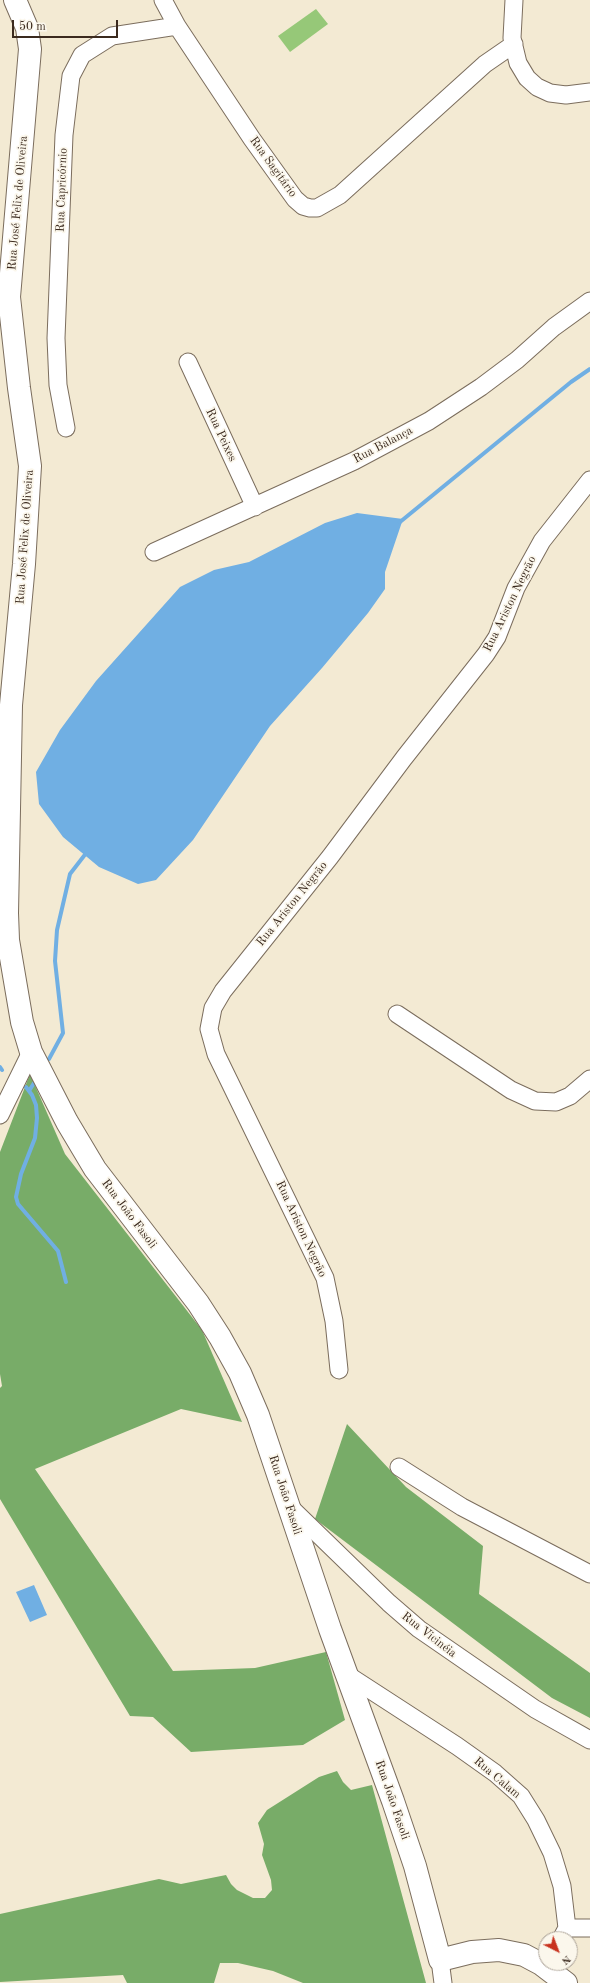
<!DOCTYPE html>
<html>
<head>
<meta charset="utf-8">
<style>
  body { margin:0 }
  #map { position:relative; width:590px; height:1983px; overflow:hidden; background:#f3ead3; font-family:"Old Standard TT",serif }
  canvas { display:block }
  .north { position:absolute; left:538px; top:1931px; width:40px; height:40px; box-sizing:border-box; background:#fbf7ec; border:1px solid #aea59a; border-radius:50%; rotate:138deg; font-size:11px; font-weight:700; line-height:16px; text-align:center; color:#3b2a1e }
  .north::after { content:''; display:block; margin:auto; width:14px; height:18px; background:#c8321e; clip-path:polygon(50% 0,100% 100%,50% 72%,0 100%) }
  .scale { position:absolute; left:12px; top:20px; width:106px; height:18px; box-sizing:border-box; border:2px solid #3b2a1e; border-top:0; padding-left:5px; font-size:12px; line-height:14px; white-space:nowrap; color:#3b2a1e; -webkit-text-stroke:3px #fbf7ec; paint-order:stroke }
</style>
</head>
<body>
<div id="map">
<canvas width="590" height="1983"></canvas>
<div class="north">N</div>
<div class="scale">50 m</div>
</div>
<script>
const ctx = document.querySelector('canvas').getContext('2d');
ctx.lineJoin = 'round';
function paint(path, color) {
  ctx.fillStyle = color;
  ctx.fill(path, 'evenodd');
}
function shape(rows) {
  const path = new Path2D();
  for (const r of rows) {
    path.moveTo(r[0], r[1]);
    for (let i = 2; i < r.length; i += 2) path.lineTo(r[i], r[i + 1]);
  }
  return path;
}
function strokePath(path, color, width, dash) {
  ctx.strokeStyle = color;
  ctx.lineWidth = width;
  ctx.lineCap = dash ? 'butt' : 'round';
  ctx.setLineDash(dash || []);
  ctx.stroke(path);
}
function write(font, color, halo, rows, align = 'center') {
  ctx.font = font + ' "Old Standard TT",serif';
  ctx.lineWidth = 3.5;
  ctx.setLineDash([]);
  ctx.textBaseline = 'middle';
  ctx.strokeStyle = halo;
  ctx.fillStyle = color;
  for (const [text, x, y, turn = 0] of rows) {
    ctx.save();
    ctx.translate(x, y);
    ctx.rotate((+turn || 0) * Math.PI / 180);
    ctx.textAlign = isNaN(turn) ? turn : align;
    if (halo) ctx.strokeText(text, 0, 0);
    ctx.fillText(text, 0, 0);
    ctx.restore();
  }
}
paint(shape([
  [316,9,328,24,290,52,278,36]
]), '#96c878');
paint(shape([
  [30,1074,65,1154,202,1330,242,1422,181,1409,35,1469,173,1671,255,1668,326,1652,345,1720,303,1745,191,1752,153,1717,130,1716,0,1499,0,1388,2,1386,0,1374,0,1152],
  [347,1424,406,1487,483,1546,479,1594,590,1673,590,1718,552,1698,315,1519],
  [337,1771,343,1782,351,1790,372,1785,426,1983,303,1983,273,1971,238,1963,220,1963,214,1983,127,1983,123,1975,0,1982,0,1914,159,1879,181,1884,226,1875,231,1884,237,1890,253,1898,265,1898,272,1890,271,1880,262,1855,264,1844,258,1823,267,1810,319,1777]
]), '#78ac68');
paint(shape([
  [357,513,403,519,385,572,385,589,368,613,322,668,270,726,193,840,156,880,138,884,99,867,63,837,39,804,36,772,60,730,96,681,180,587,214,570,249,562,325,523],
  [34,1585,47,1615,30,1622,16,1592]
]), '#70afe3');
strokePath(shape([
  [400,522,571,382,590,369],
  [49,1059,63,1033,55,961,57,930,70,874,87,852],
  [0,1067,2,1070],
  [26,1087,32,1095,36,1105,37,1118,35,1138,21,1174,16,1197,18,1204,58,1251,66,1282],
  [29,1091,34,1083]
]), '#70afe3', 4);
const minor = shape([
  [163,0,177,26,252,139,295,199,303,206,310,208,317,208,340,195,485,64,514,44],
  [514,0,512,38,518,63,527,78,537,87,550,93,566,95,590,92],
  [188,362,255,507],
  [66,428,58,385,56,338,64,135,71,76,82,55,112,36,177,26],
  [154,552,354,461,429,421,481,387,517,360,554,327,590,301],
  [397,1014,511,1090,535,1101,556,1102,570,1096,590,1079],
  [0,1115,31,1052],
  [339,1370,334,1321,325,1278,216,1054,209,1029,213,1008,223,991,330,857,404,758,486,654,497,637,516,588,542,541,590,480],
  [399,1467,462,1507,590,1574],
  [290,1507,389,1603,419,1629,535,1709,590,1740],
  [346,1674,457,1746,495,1773,521,1796,536,1820,552,1853,562,1886,567,1928,561,1939],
  [567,1928,590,1928],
  [440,1960,443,1983]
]);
const major = shape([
  [15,0,27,28,30,49,9,297,19,388,30,466,24,564,11,705,7,913,8,940,22,1022,31,1052,67,1122,95,1169,198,1303,220,1337,240,1373,258,1415,330,1629,393,1801,415,1866,440,1960,472,1952,499,1950,524,1955,541,1964,566,1983]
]);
strokePath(minor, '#7b6d5d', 19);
strokePath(major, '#7b6d5d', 24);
strokePath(minor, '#fff', 17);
strokePath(major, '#fff', 22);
write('12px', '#3b2a1e', '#fbf7ec', [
  ["Rua Sagitário",273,167,54],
  ["Rua Capricórnio",62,190,-88],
  ["Rua José Felix de Oliveira",18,203,-85],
  ["Rua Peixes",221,435,65],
  ["Rua Balança",383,445,-28],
  ["Rua José Felix de Oliveira",25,537,-86],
  ["Rua Ariston Negrão",510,604,-64],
  ["Rua Ariston Negrão",292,904,-51],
  ["Rua João Fasoli",129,1214,53],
  ["Rua Ariston Negrão",301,1229,65],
  ["Rua João Fasoli",285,1495,72],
  ["Rua Vicinéia",429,1635,38],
  ["Rua Calam",497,1778,40],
  ["Rua João Fasoli",392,1800,71]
]);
</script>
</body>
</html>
